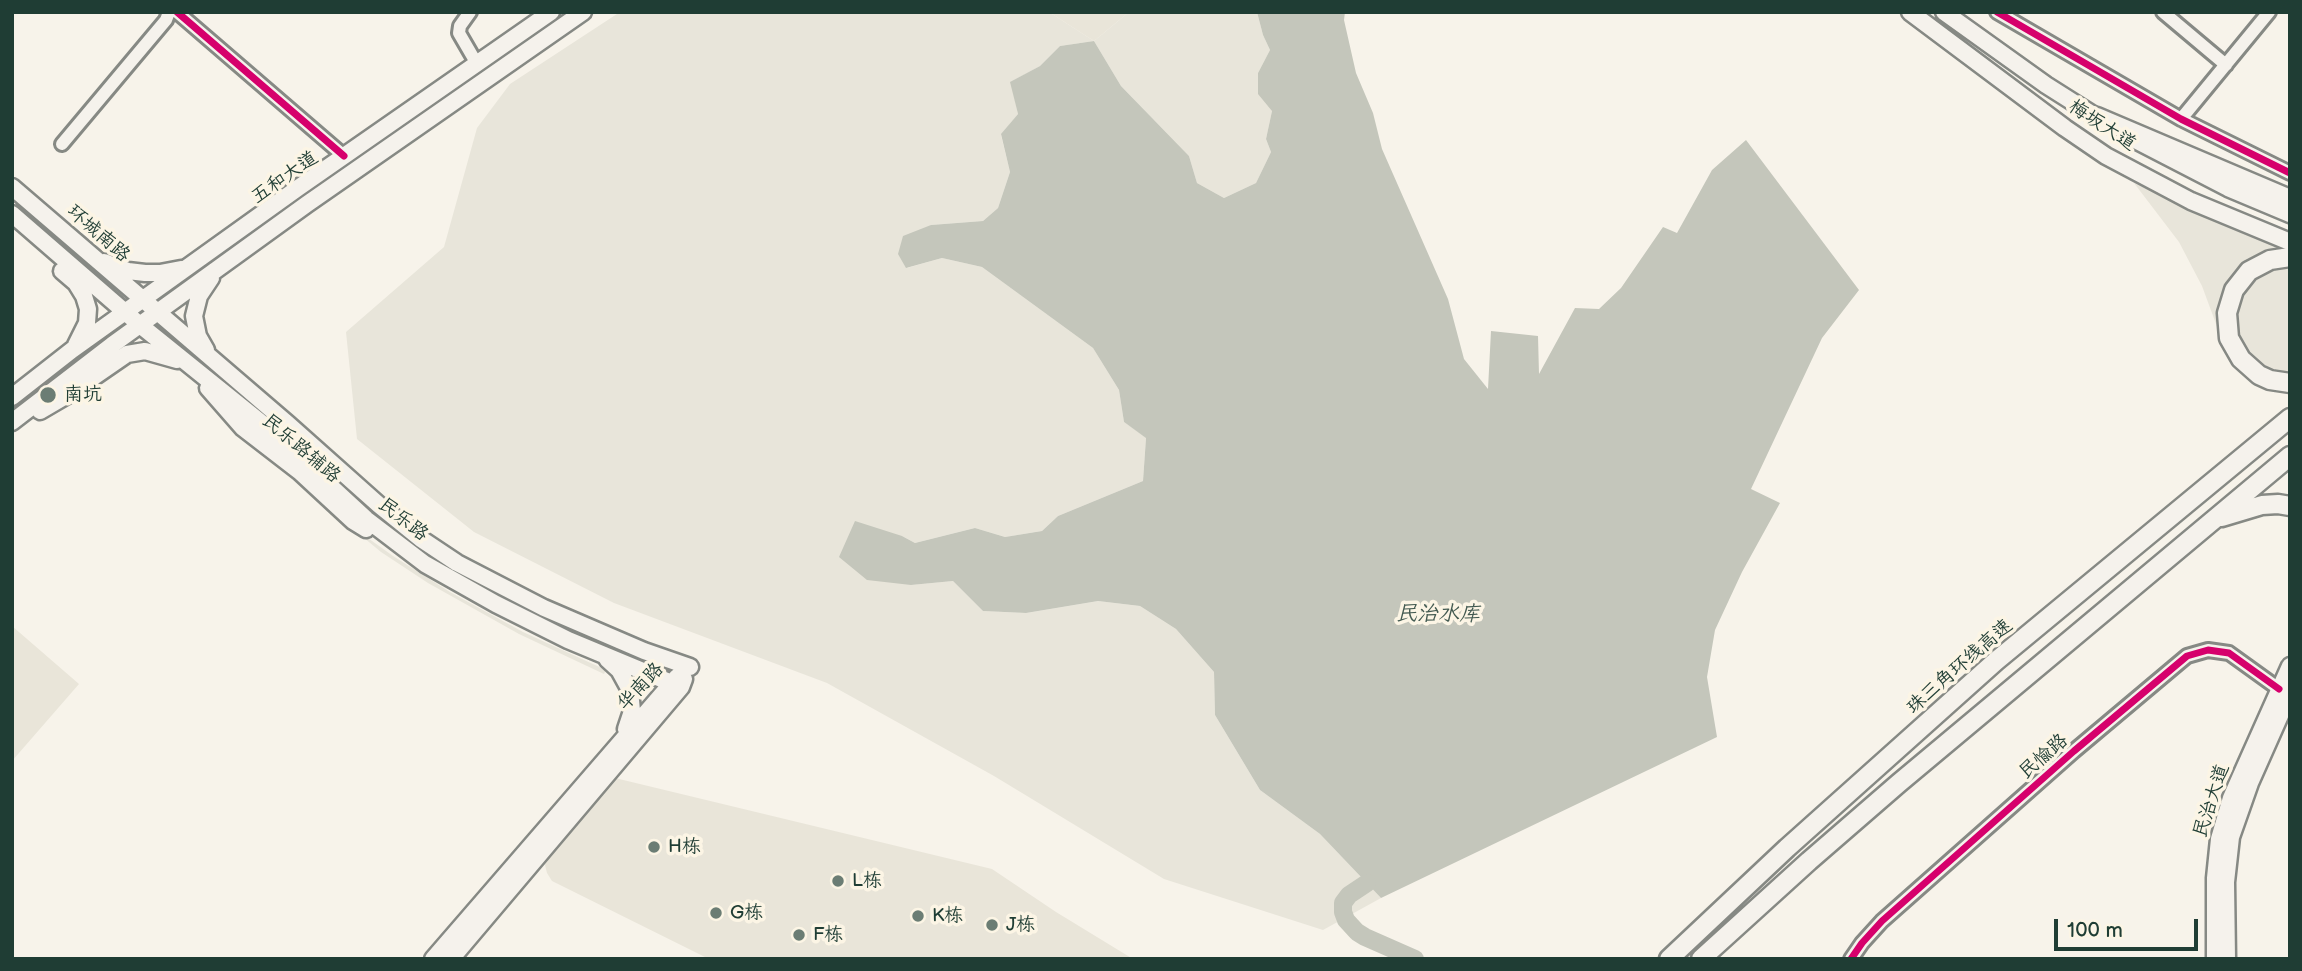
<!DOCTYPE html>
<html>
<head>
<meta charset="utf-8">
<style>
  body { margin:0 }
  #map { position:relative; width:2302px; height:971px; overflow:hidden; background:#f7f3ea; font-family:"Balsamiq Sans",sans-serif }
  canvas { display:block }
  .frame { position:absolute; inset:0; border:14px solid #1f3d34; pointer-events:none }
  .scale { position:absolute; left:2054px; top:919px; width:144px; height:32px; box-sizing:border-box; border:4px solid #1f3d34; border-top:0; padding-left:9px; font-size:21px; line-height:24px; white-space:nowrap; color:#1f3d34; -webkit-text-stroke:5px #fcf5e5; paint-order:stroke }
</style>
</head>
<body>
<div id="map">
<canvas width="2302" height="971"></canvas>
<div class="frame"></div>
<div class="scale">100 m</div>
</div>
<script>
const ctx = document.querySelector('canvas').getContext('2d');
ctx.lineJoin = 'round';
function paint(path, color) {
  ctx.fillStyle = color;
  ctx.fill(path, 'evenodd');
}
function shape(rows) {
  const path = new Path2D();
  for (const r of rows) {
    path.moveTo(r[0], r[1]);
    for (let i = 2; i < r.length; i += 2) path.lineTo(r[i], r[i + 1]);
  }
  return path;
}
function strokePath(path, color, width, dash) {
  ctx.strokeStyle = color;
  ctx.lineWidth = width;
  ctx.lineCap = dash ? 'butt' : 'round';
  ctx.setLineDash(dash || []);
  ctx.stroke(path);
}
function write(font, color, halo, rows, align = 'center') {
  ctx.font = font + ' "Balsamiq Sans","LXGW WenKai TC",sans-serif';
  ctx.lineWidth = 7;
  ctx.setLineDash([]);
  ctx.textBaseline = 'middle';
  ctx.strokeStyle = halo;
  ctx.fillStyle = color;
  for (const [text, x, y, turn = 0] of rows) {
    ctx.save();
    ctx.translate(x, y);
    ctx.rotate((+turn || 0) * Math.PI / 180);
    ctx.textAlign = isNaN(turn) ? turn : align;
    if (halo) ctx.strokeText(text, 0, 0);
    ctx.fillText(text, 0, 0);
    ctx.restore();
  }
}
paint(shape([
  [1049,12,1129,12,1094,41],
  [12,626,79,684,12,761],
  [615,778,992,869,1056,912,1133,959,709,959,552,881,547,873,545,865,547,857]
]), '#e9e5d9');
paint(shape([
  [620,12,1049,12,1094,41,1129,12,1257,12,1263,35,1270,50,1258,73,1272,111,1266,139,1271,152,1256,183,1224,198,1197,183,1189,156,1121,86,1094,41,1060,46,1040,66,1011,82,1018,114,1001,135,1010,172,998,208,983,221,931,225,907,268,942,258,982,267,1093,348,1119,390,1124,422,1146,437,1143,481,1058,516,1042,531,1005,537,975,528,915,543,902,536,911,585,953,581,983,611,1026,613,1098,601,1140,606,1176,629,1214,672,1215,715,1260,790,1320,834,1381,898,1323,930,1164,879,994,776,827,683,614,603,474,532,357,439,346,332,444,247,477,128,510,84],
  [2134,183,2281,249,2255,257,2234,275,2221,299,2219,332,2202,286,2179,242],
  [2290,266,2290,374,2273,372,2263,367,2247,354,2238,335,2235,314,2242,294,2255,278,2273,268],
  [378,515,427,552,599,640,664,667,663,669,567,629,492,593,419,549,377,517],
  [340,518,393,556,450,592,523,632,606,670,604,674,519,634,428,583,381,552]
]), '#e8e5da');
paint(shape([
  [1257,12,1345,12,1344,20,1356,73,1373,113,1382,149,1448,299,1464,359,1488,389,1491,331,1538,336,1539,374,1575,308,1599,309,1621,288,1663,227,1677,233,1712,170,1746,140,1859,290,1822,338,1751,489,1780,503,1742,572,1715,630,1707,677,1717,737,1381,898,1320,834,1260,790,1215,715,1214,672,1176,629,1140,606,1098,601,1026,613,983,611,953,581,911,585,867,580,839,557,855,521,902,536,915,543,975,528,1005,537,1042,531,1058,516,1143,481,1146,438,1124,422,1119,390,1093,348,982,267,942,258,906,268,898,254,903,236,931,225,983,221,998,208,1010,172,1001,134,1018,114,1010,82,1040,66,1060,46,1094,41,1121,86,1189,156,1197,183,1224,198,1256,183,1271,152,1266,139,1272,111,1258,94,1258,73,1270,50,1263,35]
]), '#c4c6bb');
strokePath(shape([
  [1367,883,1349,895,1343,903,1343,912,1346,920,1357,932,1365,937,1415,959]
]), '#c4c6bb', 18);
const minor = shape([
  [177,12,344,156],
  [470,12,460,26,459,33,477,64],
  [1997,12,2181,119,2290,173],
  [2163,12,2226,65],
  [2181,119,2269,12],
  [62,144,166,20,169,12],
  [1851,959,1862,943,1882,921,2074,751,2187,656,2208,650,2229,653,2279,689]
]);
const major = shape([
  [1910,12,2065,128,2106,156,2191,201,2290,242],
  [1944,12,2046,85,2106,123],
  [2137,141,2228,188,2290,214],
  [12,187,288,424,379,505,421,539,457,563,544,608,644,651,690,667],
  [12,214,140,325,264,425,366,519,425,564,496,604,568,640,681,687],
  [104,262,128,271,145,273,160,273,181,269],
  [62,271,76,283,84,296,88,309,87,323,76,345],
  [206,350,198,336,194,316,199,296,211,278],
  [208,388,243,428,300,472,353,521,366,529],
  [12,397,72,350,298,188,551,12],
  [40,411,69,394,127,354,145,351,177,360],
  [12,422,112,345,307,204,583,12],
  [607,659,619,670,630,690,632,711,626,729],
  [433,959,677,677],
  [451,959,681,687,684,679],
  [2215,959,2215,878,2219,839,2231,798,2290,666],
  [2227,959,2226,882,2231,837,2250,783,2290,693]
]);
const highway = shape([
  [2097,117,2290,199],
  [2290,257,2270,260,2249,271,2234,290,2227,313,2229,338,2241,359,2259,375,2270,380,2290,383],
  [2222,517,2262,505,2278,504,2290,506],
  [1669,959,1787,848,1996,661,2290,418],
  [1701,959,1809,861,1899,783,2290,456]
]);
strokePath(minor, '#868984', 18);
strokePath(major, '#868984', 21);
strokePath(highway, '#868984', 23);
strokePath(minor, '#f5f2ec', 12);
strokePath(major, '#f5f2ec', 16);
strokePath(highway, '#f5f2ec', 18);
strokePath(shape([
  [177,12,344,156],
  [1997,12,2181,119,2290,173],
  [1851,959,1862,943,1882,921,2074,751,2187,656,2208,650,2229,653,2279,689]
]), '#d6006c', 7);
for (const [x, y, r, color] of [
  [48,395,9,"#6b7d74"],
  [654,847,7,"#6b7d74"],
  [838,881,7,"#6b7d74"],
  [716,913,7,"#6b7d74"],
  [918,916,7,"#6b7d74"],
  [992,925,7,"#6b7d74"],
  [799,935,7,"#6b7d74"]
]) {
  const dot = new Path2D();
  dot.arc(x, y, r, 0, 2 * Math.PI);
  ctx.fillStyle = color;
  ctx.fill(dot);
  strokePath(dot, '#fcf5e5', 2.5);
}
write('19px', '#1f3d34', '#fcf5e5', [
  ["梅坂大道",2102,126,33],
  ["五和大道",285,178,-35],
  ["环城南路",98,234,41],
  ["民乐路辅路",301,449,40],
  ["民乐路",403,520,38],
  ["珠三角环线高速",1960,667,-41],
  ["华南路",641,687,-47],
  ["民愉路",2044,757,-41],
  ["民治大道",2212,801,-72]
]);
write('19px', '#1f3d34', '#fcf5e5', [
  ["南坑",64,395],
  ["H栋",668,847],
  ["L栋",852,881],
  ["G栋",730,913],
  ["K栋",932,916],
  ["J栋",1006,925],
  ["F栋",813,935]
], 'left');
write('italic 21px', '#435a51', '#fcf5e5', [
  ["民治水库",1438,615]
]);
</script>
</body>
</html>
